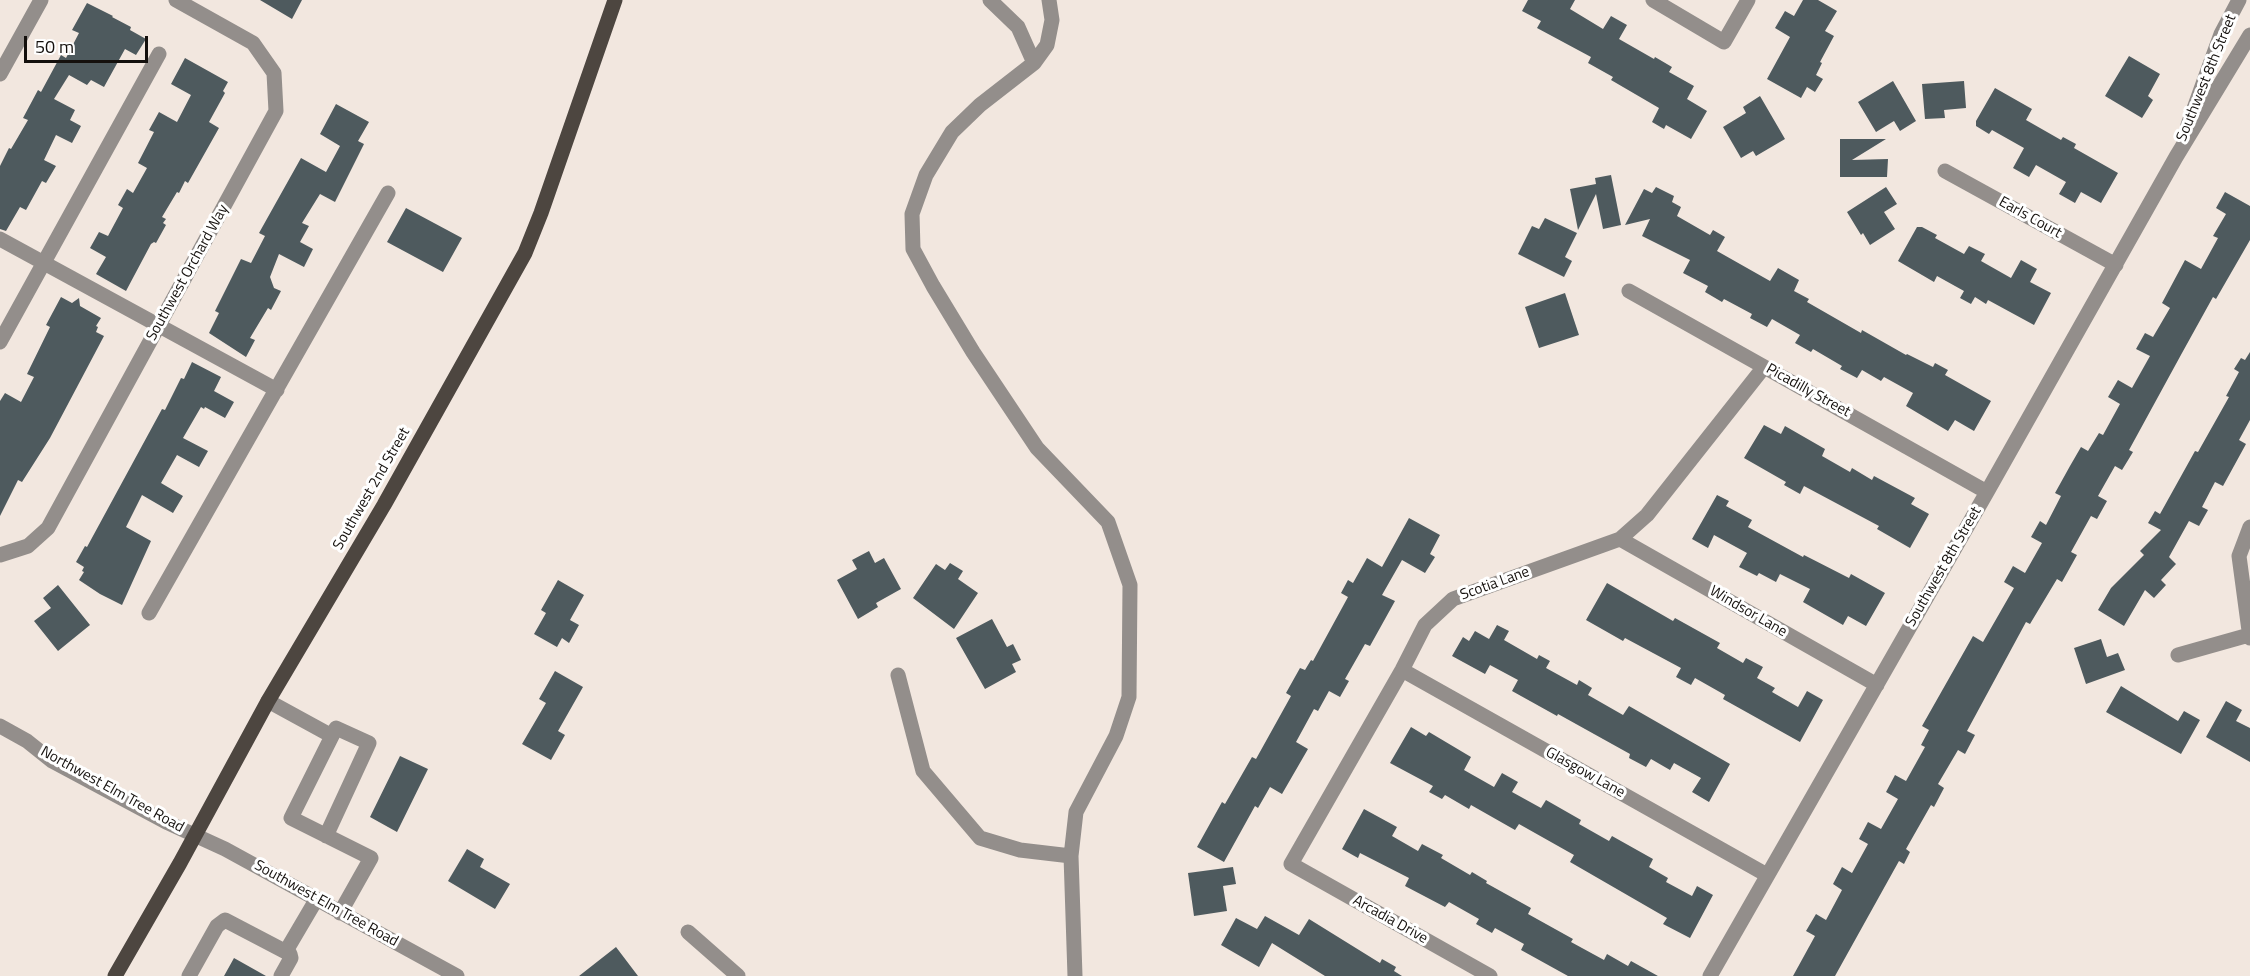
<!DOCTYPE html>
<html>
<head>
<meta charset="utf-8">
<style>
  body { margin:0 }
  #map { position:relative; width:2250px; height:976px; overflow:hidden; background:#f2e7df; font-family:"Titillium Web",sans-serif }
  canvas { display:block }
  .scale { position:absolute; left:24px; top:36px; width:124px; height:27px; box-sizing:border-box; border:3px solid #14100d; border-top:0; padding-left:8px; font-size:18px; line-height:21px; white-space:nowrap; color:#14100d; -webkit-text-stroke:4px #fff; paint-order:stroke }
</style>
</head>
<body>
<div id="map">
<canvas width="2250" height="976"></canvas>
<div class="scale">50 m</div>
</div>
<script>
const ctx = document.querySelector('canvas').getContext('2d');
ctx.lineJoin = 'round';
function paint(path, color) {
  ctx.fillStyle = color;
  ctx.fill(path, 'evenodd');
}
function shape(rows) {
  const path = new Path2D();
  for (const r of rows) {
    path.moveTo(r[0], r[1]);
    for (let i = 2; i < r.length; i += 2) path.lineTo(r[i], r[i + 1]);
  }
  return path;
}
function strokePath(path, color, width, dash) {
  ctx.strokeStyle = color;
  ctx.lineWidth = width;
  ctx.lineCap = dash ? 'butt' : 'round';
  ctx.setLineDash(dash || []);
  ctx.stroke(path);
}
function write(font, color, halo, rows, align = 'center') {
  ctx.font = font + ' "Titillium Web",sans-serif';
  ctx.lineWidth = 6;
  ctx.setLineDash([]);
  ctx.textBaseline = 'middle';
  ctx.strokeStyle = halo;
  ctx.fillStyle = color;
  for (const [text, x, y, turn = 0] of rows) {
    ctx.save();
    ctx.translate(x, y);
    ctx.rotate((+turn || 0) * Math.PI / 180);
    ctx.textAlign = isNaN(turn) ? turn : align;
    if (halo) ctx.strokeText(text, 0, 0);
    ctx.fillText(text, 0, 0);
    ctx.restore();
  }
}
paint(shape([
  [260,0,302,0,292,19],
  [1528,0,1575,0,1570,9,1603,29,1611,16,1627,25,1619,39,1654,59,1655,57,1672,67,1669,72,1694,86,1687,99,1707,111,1691,139,1666,125,1664,129,1652,122,1659,108,1611,80,1613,77,1588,63,1591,57,1537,28,1541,21,1522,11],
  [1803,0,1818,0,1837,11,1825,31,1834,36,1820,62,1822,63,1816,75,1823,79,1815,92,1807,87,1801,98,1767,79,1790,37,1775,28,1785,11,1794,16],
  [87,3,113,16,112,17,131,27,130,30,146,39,136,55,125,49,104,87,91,80,87,85,69,75,54,99,75,110,70,120,81,126,72,143,56,135,44,160,56,166,46,183,42,181,26,210,20,207,6,231,0,229,0,166,9,148,11,149,28,120,23,118,38,90,41,92,61,55,66,58,79,33,72,30],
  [2129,56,2160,74,2148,96,2153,100,2142,118,2105,96],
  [185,58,228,82,223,91,225,93,209,122,219,128,188,183,185,181,179,193,177,192,162,217,166,219,163,223,166,225,156,243,154,242,151,244,126,291,96,274,106,257,90,248,99,232,108,236,123,208,118,205,127,189,133,193,147,168,138,163,154,132,149,130,159,112,177,122,191,95,171,84],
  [1893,81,1916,121,1900,131,1894,121,1876,132,1858,102],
  [1964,81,1966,108,1944,110,1945,118,1925,119,1922,84],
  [1995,88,2032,109,2026,120,2061,140,2063,137,2076,144,2074,148,2118,173,2101,203,2081,192,2075,203,2059,194,2066,182,2036,165,2029,177,2013,168,2024,148,1992,130,1989,134,1976,126,1976,121],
  [1760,96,1785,139,1756,156,1753,151,1741,158,1723,127,1746,113,1743,107],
  [336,104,369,122,358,141,364,144,335,202,320,194,302,223,309,226,300,242,313,249,304,267,279,254,270,277,274,288,281,291,271,310,268,308,250,338,255,340,246,357,209,333,219,313,215,311,241,259,251,263,265,236,259,233,301,158,326,172,340,146,320,134],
  [1840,139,1886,139,1852,160,1888,159,1887,177,1840,177],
  [1611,175,1621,225,1603,229,1596,194,1578,230,1570,189,1596,184,1595,178],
  [1656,187,1674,196,1672,202,1681,207,1677,216,1710,235,1713,230,1725,237,1717,251,1770,281,1778,268,1799,280,1794,291,1809,299,1807,302,1861,333,1862,330,1906,355,1907,354,1933,367,1935,363,1948,370,1945,375,1991,401,1974,431,1955,420,1948,431,1906,406,1913,393,1884,377,1881,381,1862,370,1857,378,1840,369,1842,366,1813,349,1811,352,1795,343,1800,335,1772,319,1767,327,1750,318,1752,314,1724,299,1722,302,1705,292,1708,286,1683,273,1690,260,1642,236,1650,219,1625,225,1644,189,1652,193],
  [1886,187,1897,204,1884,212,1895,229,1870,245,1863,233,1861,235,1847,212],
  [2225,192,2250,206,2250,240,2216,299,2213,297,2182,353,2129,450,2133,452,2122,470,2115,466,2098,496,2107,501,2097,519,2091,516,2071,552,2077,555,2062,582,2057,579,2030,624,2026,622,1967,731,1975,735,1965,754,1958,750,1938,784,1944,788,1934,807,1931,805,1906,849,1910,852,1904,864,1899,861,1835,976,1793,976,1815,936,1806,931,1816,914,1826,920,1842,890,1833,884,1842,867,1852,873,1868,844,1859,839,1868,822,1881,829,1898,799,1886,792,1895,775,1906,781,1925,747,1921,745,1929,730,1922,726,1973,636,1983,642,2014,588,2004,582,2013,566,2025,573,2042,543,2031,537,2040,521,2046,525,2061,496,2055,493,2070,466,2081,447,2088,451,2099,433,2103,435,2120,404,2108,397,2118,380,2132,388,2150,356,2136,349,2145,333,2153,337,2170,308,2162,303,2185,260,2201,269,2218,238,2213,236,2226,214,2216,208],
  [406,208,462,238,443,272,387,242],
  [1545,218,1577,233,1565,257,1572,261,1564,277,1518,254,1532,226,1539,229],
  [1917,227,1922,227,1937,235,1935,238,1964,254,1969,246,1985,254,1981,261,2011,278,2021,260,2037,269,2030,282,2051,293,2034,325,1988,300,1986,304,1975,297,1971,304,1960,298,1964,291,1937,276,1934,282,1898,261],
  [1565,293,1579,335,1539,348,1525,307],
  [61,297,72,303,79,298,80,306,101,318,96,326,98,327,96,332,104,336,50,438,22,482,18,480,0,516,0,401,5,393,21,402,34,377,27,374,50,327,46,325],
  [2250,352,2250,420,2239,440,2246,444,2223,486,2215,482,2202,507,2208,510,2199,526,2189,521,2169,557,2176,564,2161,580,2166,585,2154,598,2145,590,2124,626,2098,610,2111,588,2144,555,2140,551,2161,530,2148,523,2155,511,2160,514,2195,451,2198,452,2229,397,2226,396,2239,372,2234,369,2241,358,2245,360],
  [192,362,221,377,214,391,234,402,225,418,205,407,204,409,201,407,183,438,208,451,199,467,177,455,161,483,183,496,173,513,142,495,126,527,151,541,122,605,100,594,79,580,84,572,82,571,84,567,76,562,85,546,87,547,162,409,165,410,181,378,184,379],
  [1764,425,1781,434,1785,426,1825,449,1822,456,1850,472,1852,468,1872,480,1874,476,1915,498,1911,504,1929,514,1910,548,1877,529,1879,526,1804,486,1800,494,1784,485,1786,482,1744,458],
  [1717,495,1729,501,1726,506,1752,520,1748,527,1803,557,1804,555,1849,578,1851,574,1885,593,1866,626,1848,616,1843,625,1803,602,1810,589,1780,574,1776,582,1759,573,1757,576,1739,567,1747,553,1714,535,1708,548,1692,539],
  [1409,518,1440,535,1430,554,1435,557,1425,573,1402,560,1382,595,1395,601,1370,646,1365,644,1345,679,1349,681,1340,697,1329,691,1318,711,1314,709,1296,742,1308,749,1282,794,1270,787,1258,808,1255,806,1224,862,1197,847,1222,802,1225,804,1252,757,1256,759,1291,696,1286,693,1300,668,1305,670,1311,660,1313,661,1348,597,1341,593,1348,580,1353,583,1367,558,1382,567],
  [869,551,875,563,884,558,901,589,876,603,878,607,858,619,837,580,857,569,852,560],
  [950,563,963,571,958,579,978,593,954,629,913,598,936,564,945,570],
  [558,580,584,595,570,620,579,625,569,643,562,638,557,647,534,634,546,613,541,610],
  [1607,583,1673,621,1675,618,1720,643,1717,648,1743,663,1746,658,1763,667,1757,678,1775,688,1772,692,1798,707,1807,691,1823,700,1800,742,1723,699,1725,695,1695,678,1691,685,1676,677,1681,668,1625,638,1623,641,1586,620],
  [58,585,90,625,58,651,34,621,51,608,43,598],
  [992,619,1007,647,1013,644,1021,660,1012,664,1016,672,985,689,956,638],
  [1497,625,1509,631,1504,640,1537,659,1539,655,1550,661,1546,668,1577,685,1579,680,1592,688,1588,695,1623,715,1629,706,1730,764,1709,802,1692,792,1701,778,1674,763,1670,770,1651,759,1646,767,1629,758,1630,754,1558,714,1557,716,1512,691,1518,680,1490,665,1485,674,1452,656,1463,637,1469,641,1475,631,1489,639],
  [2101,639,2107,657,2118,653,2125,670,2086,684,2074,648],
  [555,671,583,687,558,731,565,735,551,760,522,744,546,703,539,699],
  [2121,686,2178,721,2184,711,2200,720,2181,754,2106,712],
  [2226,701,2242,710,2236,721,2250,728,2250,762,2206,737],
  [1411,727,1426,736,1429,732,1471,757,1464,770,1494,787,1502,773,1518,782,1512,792,1541,808,1546,800,1581,820,1579,824,1609,841,1612,836,1653,859,1649,867,1668,878,1666,882,1692,896,1697,886,1713,895,1690,938,1663,924,1667,918,1570,862,1574,855,1519,824,1515,830,1471,805,1469,809,1445,795,1442,799,1429,792,1433,786,1390,763],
  [400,756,428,769,397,832,370,817],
  [1364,809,1397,827,1392,836,1418,851,1422,844,1443,855,1441,858,1470,875,1472,872,1487,881,1486,883,1531,908,1528,914,1573,939,1571,942,1604,960,1607,954,1628,966,1631,961,1658,976,1568,976,1521,950,1524,944,1495,928,1492,933,1476,924,1479,919,1449,902,1445,907,1405,886,1409,878,1360,853,1358,858,1342,849],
  [467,849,484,859,480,867,510,884,495,909,448,881],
  [1233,867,1236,884,1223,886,1227,911,1194,916,1188,873],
  [1265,916,1299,935,1309,919,1380,963,1382,959,1396,967,1394,971,1402,976,1325,976,1272,943,1259,967,1221,945,1236,918,1257,929],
  [616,947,638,976,579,976],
  [234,958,266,976,224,976]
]), '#4e5a5e');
strokePath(shape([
  [990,0,1018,27,1034,63],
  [1049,0,1052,20,1047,45,1034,63,980,105,952,132,926,175,912,214,913,249,933,286,973,352,1037,448,1108,522,1130,585,1129,697,1116,736,1076,812,1071,856,1075,976],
  [1653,0,1724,42,1748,0],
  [0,74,41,0],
  [2188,125,2221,34,2239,0],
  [1945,171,2116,265],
  [0,239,277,390],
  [1629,291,1987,492],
  [0,342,159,54],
  [2250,527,2239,556,2250,638],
  [1620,539,1877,685],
  [0,555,28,546,48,528,276,111,274,73,253,43,176,0],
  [149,613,388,193],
  [2178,655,2249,635],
  [1402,670,1767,875],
  [898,675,923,771,980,838,1020,850,1071,856],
  [268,701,332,736,291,818,371,858,340,913],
  [0,726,27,741,52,761,166,822,225,849,457,976],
  [326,836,369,743,336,728,332,736],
  [688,932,738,976],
  [286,951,316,900],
  [189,976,217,926,225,920,290,954,291,958,281,976],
  [1490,976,1291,864,1402,670,1425,625,1453,599,1620,539,1647,515,1764,367],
  [1710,976,1987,492,2176,157,2250,35]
]), '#938e8b', 15);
strokePath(shape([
  [115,976,180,863,268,701,384,505,525,253,541,213,615,0]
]), '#4d4640', 15);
write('15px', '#14100d', '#fff', [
  ["Southwest 8th Street",2207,78,-68],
  ["Earls Court",2030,218,29],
  ["Southwest Orchard Way",188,273,-61],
  ["Picadilly Street",1808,391,29],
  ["Southwest 2nd Street",372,489,-60],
  ["Southwest 8th Street",1944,567,-60],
  ["Scotia Lane",1495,584,-20],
  ["Windsor Lane",1748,612,30],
  ["Glasgow Lane",1585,773,29],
  ["Northwest Elm Tree Road",112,790,29],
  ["Southwest Elm Tree Road",326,904,29],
  ["Arcadia Drive",1390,920,29]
]);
</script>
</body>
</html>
